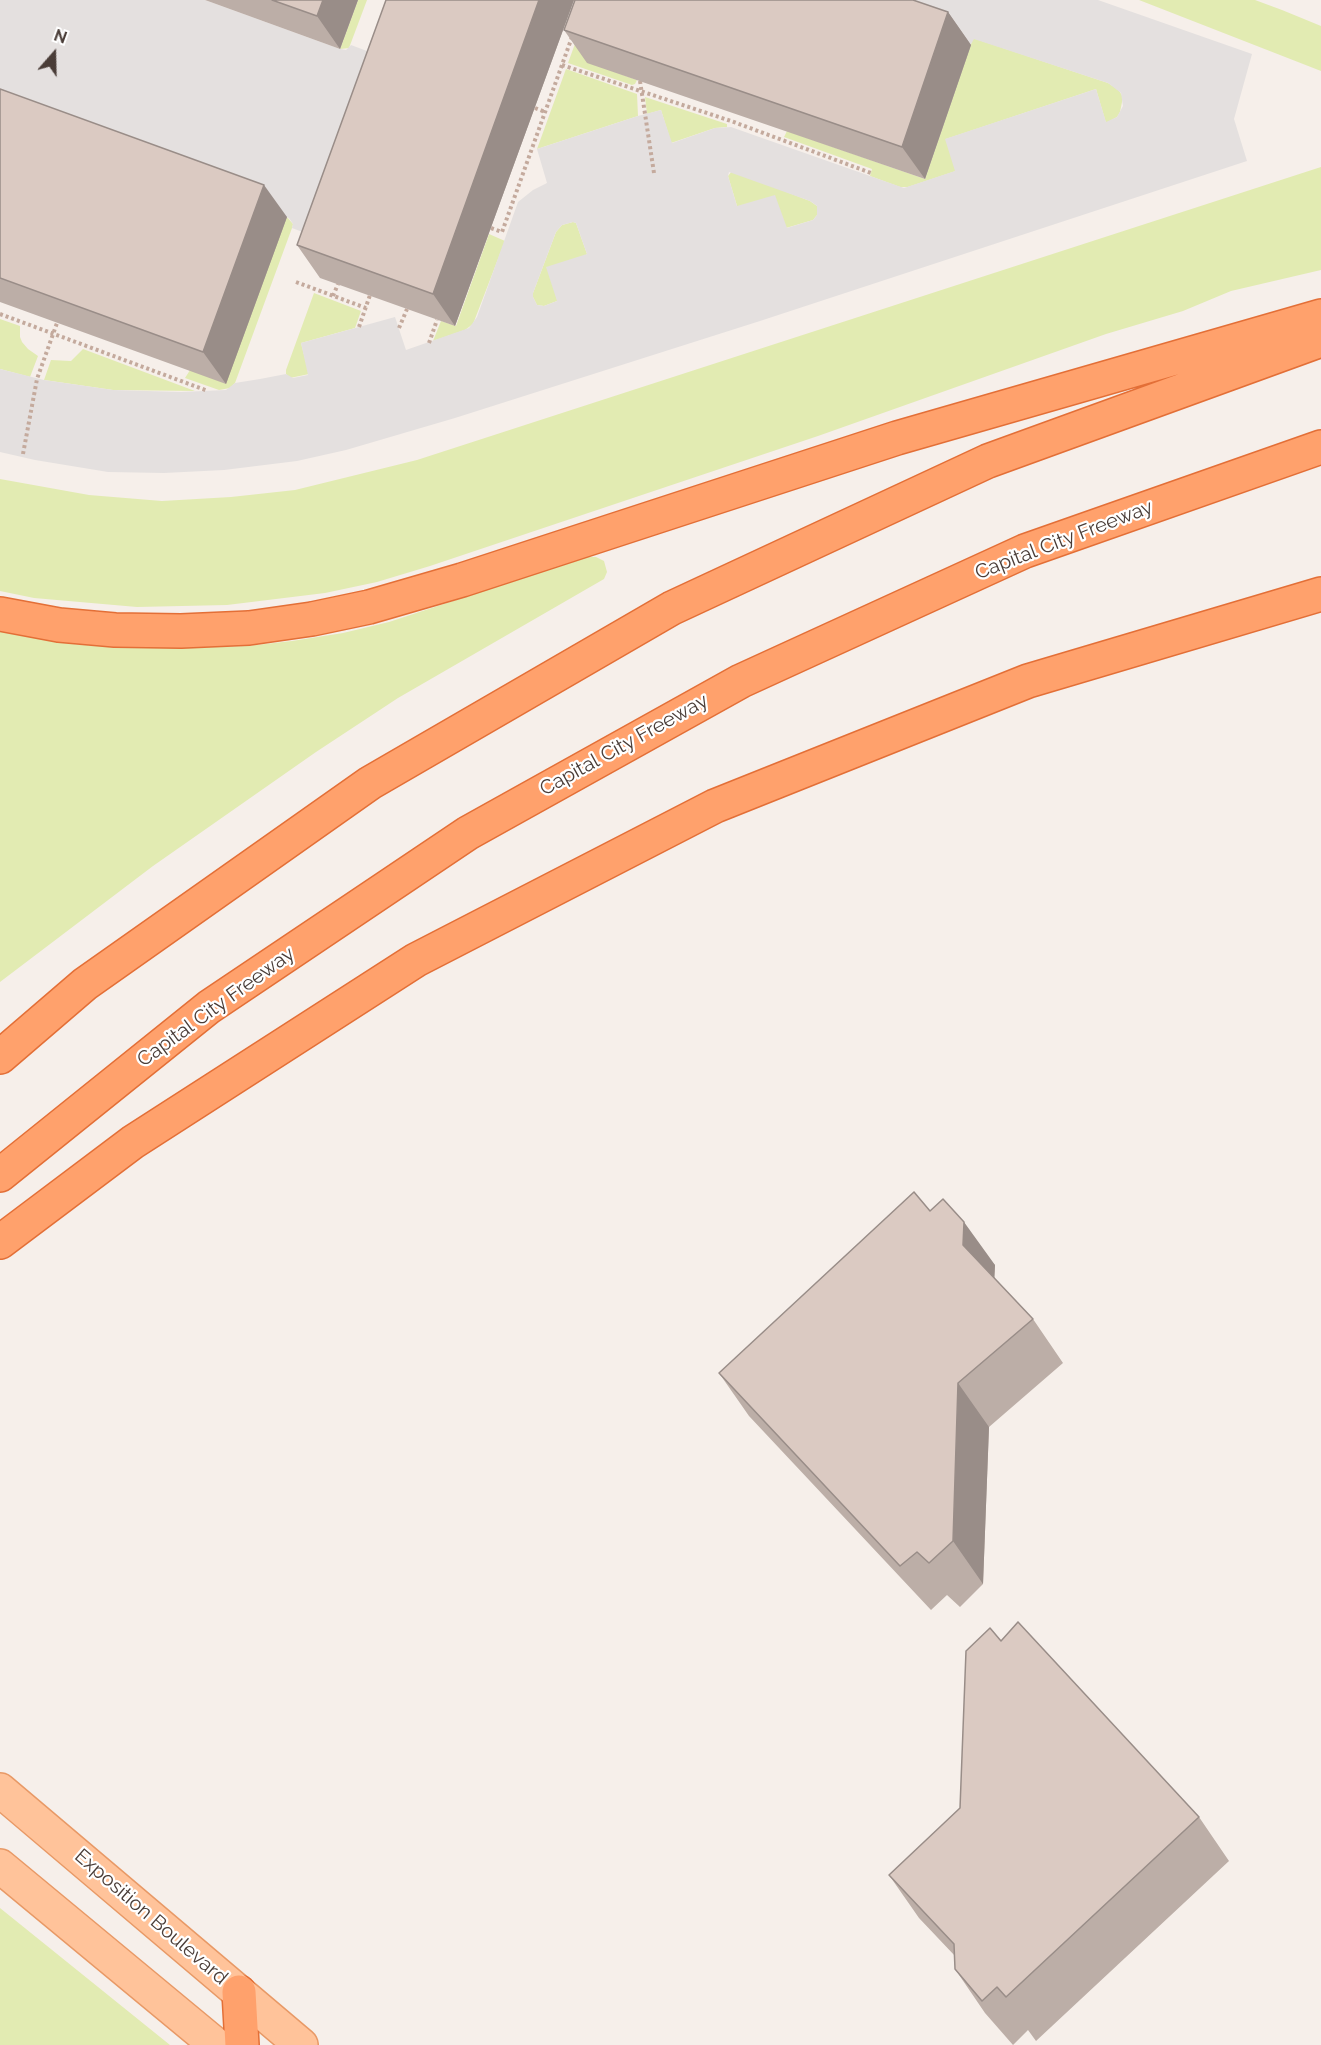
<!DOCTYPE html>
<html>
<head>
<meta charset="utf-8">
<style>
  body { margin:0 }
  #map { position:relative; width:1321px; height:2045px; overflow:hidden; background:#f6efea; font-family:Raleway,sans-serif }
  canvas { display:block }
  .north { position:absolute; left:24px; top:24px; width:60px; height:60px; -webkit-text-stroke:4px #fff; paint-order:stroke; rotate:20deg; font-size:16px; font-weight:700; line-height:24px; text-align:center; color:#4a3d38 }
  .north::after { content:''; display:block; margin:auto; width:21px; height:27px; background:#4a3d38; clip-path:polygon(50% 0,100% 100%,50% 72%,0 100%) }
</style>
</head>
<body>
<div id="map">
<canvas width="1321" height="2045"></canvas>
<div class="north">N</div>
</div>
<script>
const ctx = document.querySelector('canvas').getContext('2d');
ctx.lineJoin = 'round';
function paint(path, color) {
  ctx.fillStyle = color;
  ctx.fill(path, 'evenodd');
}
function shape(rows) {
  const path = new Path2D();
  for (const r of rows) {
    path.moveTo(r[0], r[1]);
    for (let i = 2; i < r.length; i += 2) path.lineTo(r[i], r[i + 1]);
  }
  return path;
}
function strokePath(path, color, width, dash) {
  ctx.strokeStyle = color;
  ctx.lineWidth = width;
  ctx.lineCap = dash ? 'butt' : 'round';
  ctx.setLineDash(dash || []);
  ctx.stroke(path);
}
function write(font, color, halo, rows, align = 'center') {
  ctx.font = font + ' Raleway,sans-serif';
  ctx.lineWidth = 4.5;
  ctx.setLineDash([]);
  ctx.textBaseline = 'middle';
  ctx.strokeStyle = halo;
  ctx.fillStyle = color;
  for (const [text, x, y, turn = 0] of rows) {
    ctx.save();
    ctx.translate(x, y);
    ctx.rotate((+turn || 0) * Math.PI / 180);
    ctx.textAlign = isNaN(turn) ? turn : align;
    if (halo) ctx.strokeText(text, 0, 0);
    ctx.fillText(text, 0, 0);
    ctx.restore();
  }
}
paint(shape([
  [358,0,367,0,349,48,340,49],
  [591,0,587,62,637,80,635,84,632,85,568,63],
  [1139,0,1255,0,1282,10,1321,26,1321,71],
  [973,38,1108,83,1118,89,1123,97,1120,112,1117,117,1106,123,1096,89,946,139,956,171,908,187,900,187,870,176,872,169,784,137,787,131,925,179],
  [566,69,637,94,638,116,537,149],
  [645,97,727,124,727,127,715,128,671,143,661,110,647,114],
  [1321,167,1321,270,1231,291,1183,311,1106,334,818,436,430,566,377,582,325,593,227,605,137,607,34,598,0,591,0,479,89,495,162,501,231,497,295,490,417,460],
  [732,171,810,201,817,206,817,215,813,220,786,228,737,206,728,176],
  [287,217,293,224,292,228,235,383,230,388,219,390,185,378],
  [573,222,576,223,587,254,557,301,544,306,537,305,533,297,533,293,556,232,562,225],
  [489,234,505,241,473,324,465,330,433,341,441,321,456,326],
  [314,293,361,311,355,328,301,343,309,374,290,378,286,374,286,370],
  [0,319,20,326,20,337,22,342,28,349,38,356,30,377,0,369],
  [83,349,195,391,113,390,44,380,51,360,71,361],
  [587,557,596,557,604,561,607,572,604,579,398,698,316,752,153,866,0,982,0,631,73,644,132,648,247,646,292,641,343,633,389,622],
  [0,1908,170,2045,0,2045]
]), '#e2ebb2');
paint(shape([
  [0,0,205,0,340,49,346,50,351,45,375,54,313,236,292,228,293,224,289,218,0,113],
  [842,0,1098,0,1252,54,1234,119,1247,161,760,321,455,418,346,450,297,461,224,470,164,473,108,472,35,460,0,452,0,369,44,380,113,390,181,392,226,390,235,383,260,379,286,374,293,378,308,375,301,343,395,317,406,350,469,328,477,317,518,202,533,190,547,183,537,149,638,116,661,110,672,143,715,128,731,127,904,188,955,171,945,139,1096,89,1106,122,1117,117,1123,106,1121,93,1108,83,974,39,971,44],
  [729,172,810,201,817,206,817,215,813,220,787,228,775,195,737,206,728,176],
  [573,222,576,223,587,254,546,267,557,301,544,306,537,305,533,297,533,293,556,232,562,225]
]), '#e4e0df');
const major = shape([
  [0,1790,301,2045],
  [0,1866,216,2045]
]);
const highway = shape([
  [0,614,59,625,115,630,181,631,249,628,312,619,369,607,462,580,897,438,1321,316],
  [0,1057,85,984,370,783,672,608,988,461,1321,340],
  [0,1175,209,1007,468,833,741,681,1025,551,1321,447],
  [0,1242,133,1142,416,960,715,806,1028,681,1321,594],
  [239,1992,242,2045]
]);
strokePath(major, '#e89966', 36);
strokePath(highway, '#e36f37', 36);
strokePath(shape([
  [562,65,731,121,871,173],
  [640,81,654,173],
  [535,108,545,112],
  [491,228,502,232,572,37],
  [296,282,366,308],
  [333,296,338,284],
  [0,314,208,391],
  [359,327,370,295],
  [399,328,407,309],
  [429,343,437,320],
  [23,454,37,379,57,323]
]), '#c4aa9d', 4, [3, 3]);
strokePath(major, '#ffc39a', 33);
strokePath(highway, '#ffa16c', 33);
paint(shape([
  [205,0,358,0,340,49],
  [386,0,574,0,455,326,320,278,297,245],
  [948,12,971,45,925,179,587,63,564,30],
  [0,89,287,217,226,384,0,302],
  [930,1211,995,1265,994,1278,1033,1319,1063,1363,989,1427,983,1584,960,1607,947,1595,931,1610,749,1416,719,1373],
  [1001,1641,1199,1817,1229,1861,1036,2041,1028,2030,1013,2045,985,2013,955,1969,955,1956,919,1918,889,1875,960,1808]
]), '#bcaea7');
paint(shape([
  [323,0,358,0,340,49,317,16],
  [539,0,574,0,455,326,433,294],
  [948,12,971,45,925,179,902,147],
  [264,185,287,217,226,384,203,352],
  [964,1222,995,1265,994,1288,963,1245],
  [958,1383,989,1427,983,1584,953,1541]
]), '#998d88');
const building = shape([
  [272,0,323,0,317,16,272,0],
  [386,0,539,0,433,294,297,245,386,0],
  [575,0,913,0,948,12,902,147,564,30,575,0],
  [0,89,264,185,203,352,0,278,0,89],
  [914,1192,930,1211,943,1199,964,1222,963,1245,1033,1319,958,1383,953,1541,929,1563,917,1552,900,1566,719,1373,914,1192],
  [1018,1622,1199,1817,1006,1997,997,1987,982,2001,955,1969,954,1944,889,1875,960,1808,966,1651,990,1628,1001,1641,1018,1622]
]);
paint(building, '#dbcac2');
strokePath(building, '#998d88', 1.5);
write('20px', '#4a3d38', '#fff', [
  ["Capital City Freeway",1064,540,-21],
  ["Capital City Freeway",624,745,-29],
  ["Capital City Freeway",216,1007,-36],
  ["Exposition Boulevard",151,1917,41]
]);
</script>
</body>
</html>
